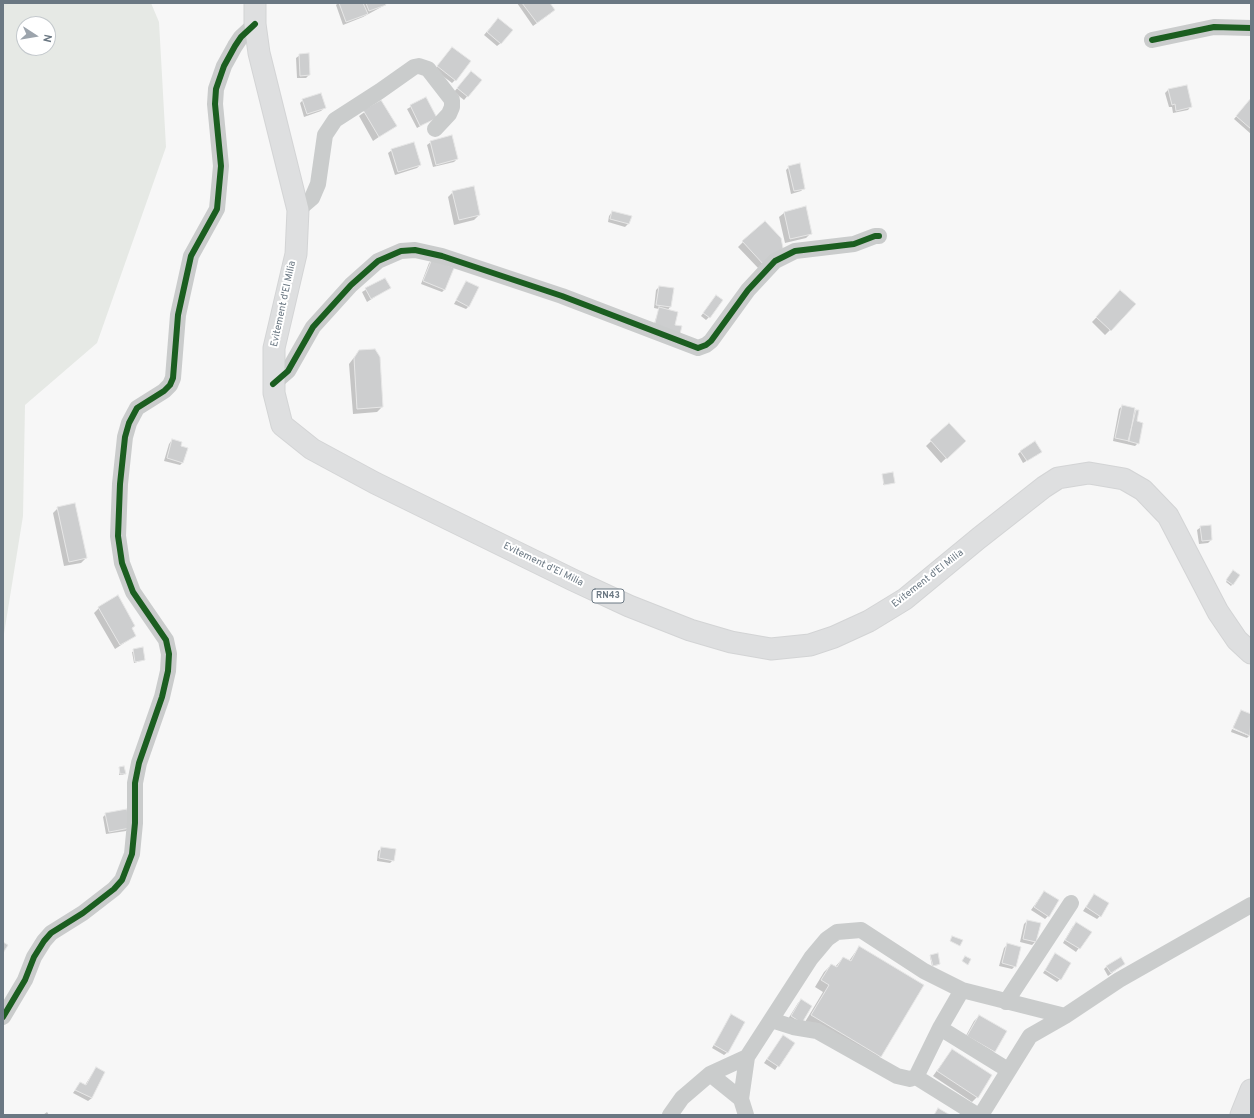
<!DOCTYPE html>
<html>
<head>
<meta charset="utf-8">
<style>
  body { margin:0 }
  #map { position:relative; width:1254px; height:1118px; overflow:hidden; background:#f7f7f7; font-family:Overpass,sans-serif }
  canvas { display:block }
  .frame { position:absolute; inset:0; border:4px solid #6b7883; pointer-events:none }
  .north { position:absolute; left:16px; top:16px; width:40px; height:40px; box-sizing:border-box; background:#fff; border:1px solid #c4c9cd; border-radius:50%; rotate:102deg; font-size:11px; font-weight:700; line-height:16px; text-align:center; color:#6b7883 }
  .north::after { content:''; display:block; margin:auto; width:14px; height:18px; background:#9ca4ac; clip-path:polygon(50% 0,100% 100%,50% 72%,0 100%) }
</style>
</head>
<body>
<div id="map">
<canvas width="1254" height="1118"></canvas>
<div class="frame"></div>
<div class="north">N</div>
</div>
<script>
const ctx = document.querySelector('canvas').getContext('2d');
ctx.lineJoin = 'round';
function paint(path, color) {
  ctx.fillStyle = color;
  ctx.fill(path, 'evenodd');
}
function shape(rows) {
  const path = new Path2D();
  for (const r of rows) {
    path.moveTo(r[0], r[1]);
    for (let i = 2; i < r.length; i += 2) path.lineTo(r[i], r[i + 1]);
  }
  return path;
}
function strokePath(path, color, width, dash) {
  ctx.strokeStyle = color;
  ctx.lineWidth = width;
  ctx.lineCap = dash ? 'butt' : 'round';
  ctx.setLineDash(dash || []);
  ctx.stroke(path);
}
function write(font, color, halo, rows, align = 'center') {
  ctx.font = font + ' Overpass,sans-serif';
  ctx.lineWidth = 4;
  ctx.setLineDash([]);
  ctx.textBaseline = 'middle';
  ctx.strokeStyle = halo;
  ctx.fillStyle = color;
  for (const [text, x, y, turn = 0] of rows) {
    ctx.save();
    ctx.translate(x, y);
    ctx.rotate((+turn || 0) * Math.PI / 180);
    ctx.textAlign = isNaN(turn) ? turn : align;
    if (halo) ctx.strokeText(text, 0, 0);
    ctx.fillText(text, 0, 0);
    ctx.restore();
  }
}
paint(shape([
  [3,3,151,3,159,22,166,147,97,343,25,405,23,516,3,640],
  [24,24,48,24,48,48,24,48]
]), '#e6e9e5');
paint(shape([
  [338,3,384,3,385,5,363,17,343,25,336,5],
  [517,3,549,3,551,13,533,26],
  [495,22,501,43,497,46,484,35],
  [449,51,455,80,452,83,435,70],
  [300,55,309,75,306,78,297,78,296,58],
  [468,75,481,80,464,100,454,92],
  [1168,90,1191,106,1188,110,1173,113,1172,107,1169,107,1165,93],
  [426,98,435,118,417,128,407,109],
  [1251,99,1251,134,1234,119],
  [303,100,324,108,321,111,304,117,300,103],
  [380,101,395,126,373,141,359,116],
  [431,142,457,159,454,162,433,167,427,145],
  [392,150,420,165,417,168,395,175,388,153],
  [789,167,804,188,801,191,791,194,786,170],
  [453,192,479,215,474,220,454,225,448,197],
  [805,208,811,233,806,238,785,243,779,217,784,213],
  [612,212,629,223,625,227,608,222,609,216],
  [743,242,782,248,759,269,738,247],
  [432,260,445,289,442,292,421,284,429,263],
  [384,279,389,288,367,302,362,292],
  [466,282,469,306,466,309,454,304],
  [659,287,670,307,652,330,659,309,654,308,656,290],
  [716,296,709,317,706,320,701,316],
  [1116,297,1110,330,1105,335,1092,322],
  [359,351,379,357,382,407,377,412,353,414,349,364],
  [1122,406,1138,411,1135,422,1138,443,1135,446,1113,441,1119,409],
  [949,424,964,441,941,463,926,446],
  [172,440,183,462,180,465,164,461,169,444],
  [1021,451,1037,455,1023,463,1018,454],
  [883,475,894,482,883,485],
  [58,508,86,558,81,563,64,566,53,513],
  [1201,527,1211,540,1208,543,1199,544,1197,530],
  [1232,573,1239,576,1231,586,1226,582],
  [99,608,131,629,135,636,115,649,94,613],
  [142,648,144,660,134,663,132,652],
  [1241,711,1251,715,1250,735,1233,727],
  [1232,729,1249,736,1247,738,1231,732],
  [120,768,124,774,123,775,119,775],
  [106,814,129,827,126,831,106,834,103,817],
  [382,848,393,860,390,863,377,861,378,851],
  [1044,892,1048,916,1045,919,1031,910],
  [1094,895,1100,916,1097,919,1083,911],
  [1027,921,1035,942,1032,945,1020,942,1024,924],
  [1073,926,1090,932,1076,952,1063,943],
  [1007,945,1015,966,1012,969,999,966,1004,948],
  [859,947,880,1056,874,1063,805,1022,823,992,815,987,824,972,831,965,835,967,843,958,849,961],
  [1056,954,1060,979,1057,982,1043,973],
  [930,956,939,963,938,965,932,966],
  [1124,964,1108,976,1104,969,1107,966],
  [801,1000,801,1022,788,1019,798,1003],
  [732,1015,728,1052,724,1055,712,1048],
  [979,1016,994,1051,989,1056,963,1041,974,1021],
  [783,1036,793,1043,775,1070,764,1063],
  [952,1050,977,1097,972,1102,933,1076],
  [96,1068,92,1098,88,1101,73,1093,80,1083,85,1085],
  [47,1112,49,1115,43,1115]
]), '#0003');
const building = shape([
  [339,3,363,3,368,14,346,22,339,3],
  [366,3,385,3,386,5,369,11,366,3],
  [522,3,550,3,555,10,537,23,522,3],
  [498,18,513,30,501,44,487,32,498,18],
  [452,47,471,61,456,81,437,66,452,47],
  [309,53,310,75,300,76,299,54,309,53],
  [471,71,482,80,468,97,457,88,471,71],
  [1187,85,1192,107,1176,111,1175,104,1172,105,1168,89,1187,85],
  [321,93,326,108,307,114,302,99,321,93],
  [426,97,437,118,420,126,410,105,426,97],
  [1251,98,1251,129,1236,116,1251,98],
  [381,100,397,126,379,137,363,110,381,100],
  [452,135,458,159,436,165,430,141,452,135],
  [414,142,421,165,398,172,391,149,414,142],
  [800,163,805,189,794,191,788,166,800,163],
  [474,186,480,215,459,220,452,191,474,186],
  [806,206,812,234,790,239,784,212,806,206],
  [612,211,632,216,629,224,610,219,612,211],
  [765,221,781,238,783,248,764,265,742,241,765,221],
  [432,259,454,268,445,290,423,281,432,259],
  [385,278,391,288,371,299,365,288,385,278],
  [466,281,479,287,469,307,456,300,466,281],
  [659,286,674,288,671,307,656,305,659,286],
  [1120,290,1136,304,1111,331,1096,317,1120,290],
  [716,295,723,300,710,318,703,313,716,295],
  [659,307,678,312,675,325,682,326,680,334,654,327,659,307],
  [375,349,380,357,383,407,357,409,354,358,359,350,375,349],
  [1122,405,1135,408,1129,441,1115,438,1122,405],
  [1136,410,1139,410,1137,421,1143,423,1139,444,1128,441,1136,410],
  [949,423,966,441,947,459,930,440,949,423],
  [172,439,182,442,181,446,188,448,183,463,167,458,172,439],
  [1035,441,1042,452,1027,461,1020,451,1035,441],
  [893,472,895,483,884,485,882,474,893,472],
  [75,503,87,558,69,562,57,507,75,503],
  [1211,525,1212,540,1202,541,1200,526,1211,525],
  [1233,570,1240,575,1233,585,1226,580,1233,570],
  [118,595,135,626,132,628,136,636,120,645,98,607,118,595],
  [143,647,145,660,135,662,133,649,143,647],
  [1241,710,1251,714,1250,736,1233,728,1241,710],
  [124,766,126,774,120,774,119,767,124,766],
  [127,809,130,828,109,832,105,813,127,809],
  [381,847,396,849,394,861,379,858,381,847],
  [1044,891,1059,900,1049,917,1034,907,1044,891],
  [1094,894,1109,903,1101,917,1086,907,1094,894],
  [1027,920,1041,923,1036,942,1023,939,1027,920],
  [1076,922,1092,932,1080,949,1065,940,1076,922],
  [952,936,963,940,960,946,950,941,952,936],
  [3,942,8,945,3,953,3,942],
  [1007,943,1021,947,1016,967,1002,963,1007,943],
  [859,946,924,985,881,1057,811,1015,829,985,821,980,831,964,837,967,843,957,851,961,859,946],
  [938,953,940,964,933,966,930,955,938,953],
  [1055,953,1071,963,1061,980,1045,970,1055,953],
  [965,956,971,959,968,965,962,961,965,956],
  [1121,957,1125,964,1111,973,1106,966,1121,957],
  [801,999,812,1006,802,1023,791,1016,801,999],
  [731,1014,745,1022,728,1053,714,1045,731,1014],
  [979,1015,1007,1031,995,1052,967,1036,979,1015],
  [783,1035,795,1043,779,1067,767,1059,783,1035],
  [952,1049,992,1075,978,1098,937,1071,952,1049],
  [96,1067,105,1072,92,1098,75,1090,80,1082,86,1085,96,1067],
  [938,1108,950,1115,934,1115,938,1108]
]);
paint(building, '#cdcecf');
strokePath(building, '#e6e6e6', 1);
const major = shape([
  [255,3,255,24,259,53,298,210,296,254,274,348,274,393,282,425,312,449,375,483,573,580,629,606,690,630,731,642,771,649,810,645,834,637,869,621,905,599,979,538,1044,487,1058,478,1089,473,1124,479,1143,490,1168,516,1218,612,1237,640,1251,653],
  [1241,1115,1251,1090]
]);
strokePath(major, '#d3d4d5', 23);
strokePath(shape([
  [1152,40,1214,27,1251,28],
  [298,210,312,198,318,184,325,135,335,120,380,91,414,67,419,66,428,69,452,100,452,107,449,114,435,129],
  [273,384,288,371,313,327,351,285,378,261,401,251,415,250,442,256,562,296,698,348,706,345,711,341,748,290,775,261,795,251,854,244,875,236,879,236],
  [1006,1002,1071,903],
  [3,1017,25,980,34,957,44,941,51,933,83,913,114,889,122,880,132,854,135,823,135,783,139,763,162,697,168,671,169,654,166,640,133,592,122,563,118,536,120,484,125,437,129,423,137,408,164,391,170,385,173,378,178,315,191,256,217,209,221,166,215,104,216,89,224,66,235,46,241,37,255,24],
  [771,1020,793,1027,817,1031,897,1076,910,1079,916,1077,977,1115],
  [940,1028,1008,1070],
  [710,1074,741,1099],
  [916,1077,940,1028,962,990],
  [670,1115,682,1098,710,1074,747,1057,811,958,827,939,837,932,861,930,924,971,962,990,1065,1016],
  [746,1115,741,1099,747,1057],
  [981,1115,1030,1036,1065,1016,1119,980,1251,905]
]), '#cacccc', 16);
strokePath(major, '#dedfe0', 21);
strokePath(shape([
  [1152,40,1214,27,1251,28],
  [273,384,288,371,313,327,351,285,378,261,401,251,415,250,442,256,562,296,698,348,706,345,711,341,748,290,775,261,795,251,854,244,875,236,879,236],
  [3,1017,25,980,34,957,44,941,51,933,83,913,114,889,122,880,132,854,135,823,135,783,139,763,162,697,168,671,169,654,166,640,133,592,122,563,118,536,120,484,125,437,129,423,137,408,164,391,170,385,173,378,178,315,191,256,217,209,221,166,215,104,216,89,224,66,235,46,241,37,255,24]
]), '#1b5e20', 6);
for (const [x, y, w] of [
  [608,596,32]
]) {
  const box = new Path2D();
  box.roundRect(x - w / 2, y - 7, w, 14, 3);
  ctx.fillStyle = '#fff';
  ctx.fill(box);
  strokePath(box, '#6b7883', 1);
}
write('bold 9px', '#6b7883', null, [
  ["RN43",608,596]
]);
write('10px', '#6b7883', '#fff', [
  ["Evitement d'El Milia",284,304,-78],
  ["Evitement d'El Milia",543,565,26],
  ["Evitement d'El Milia",928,579,-38]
]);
</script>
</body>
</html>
